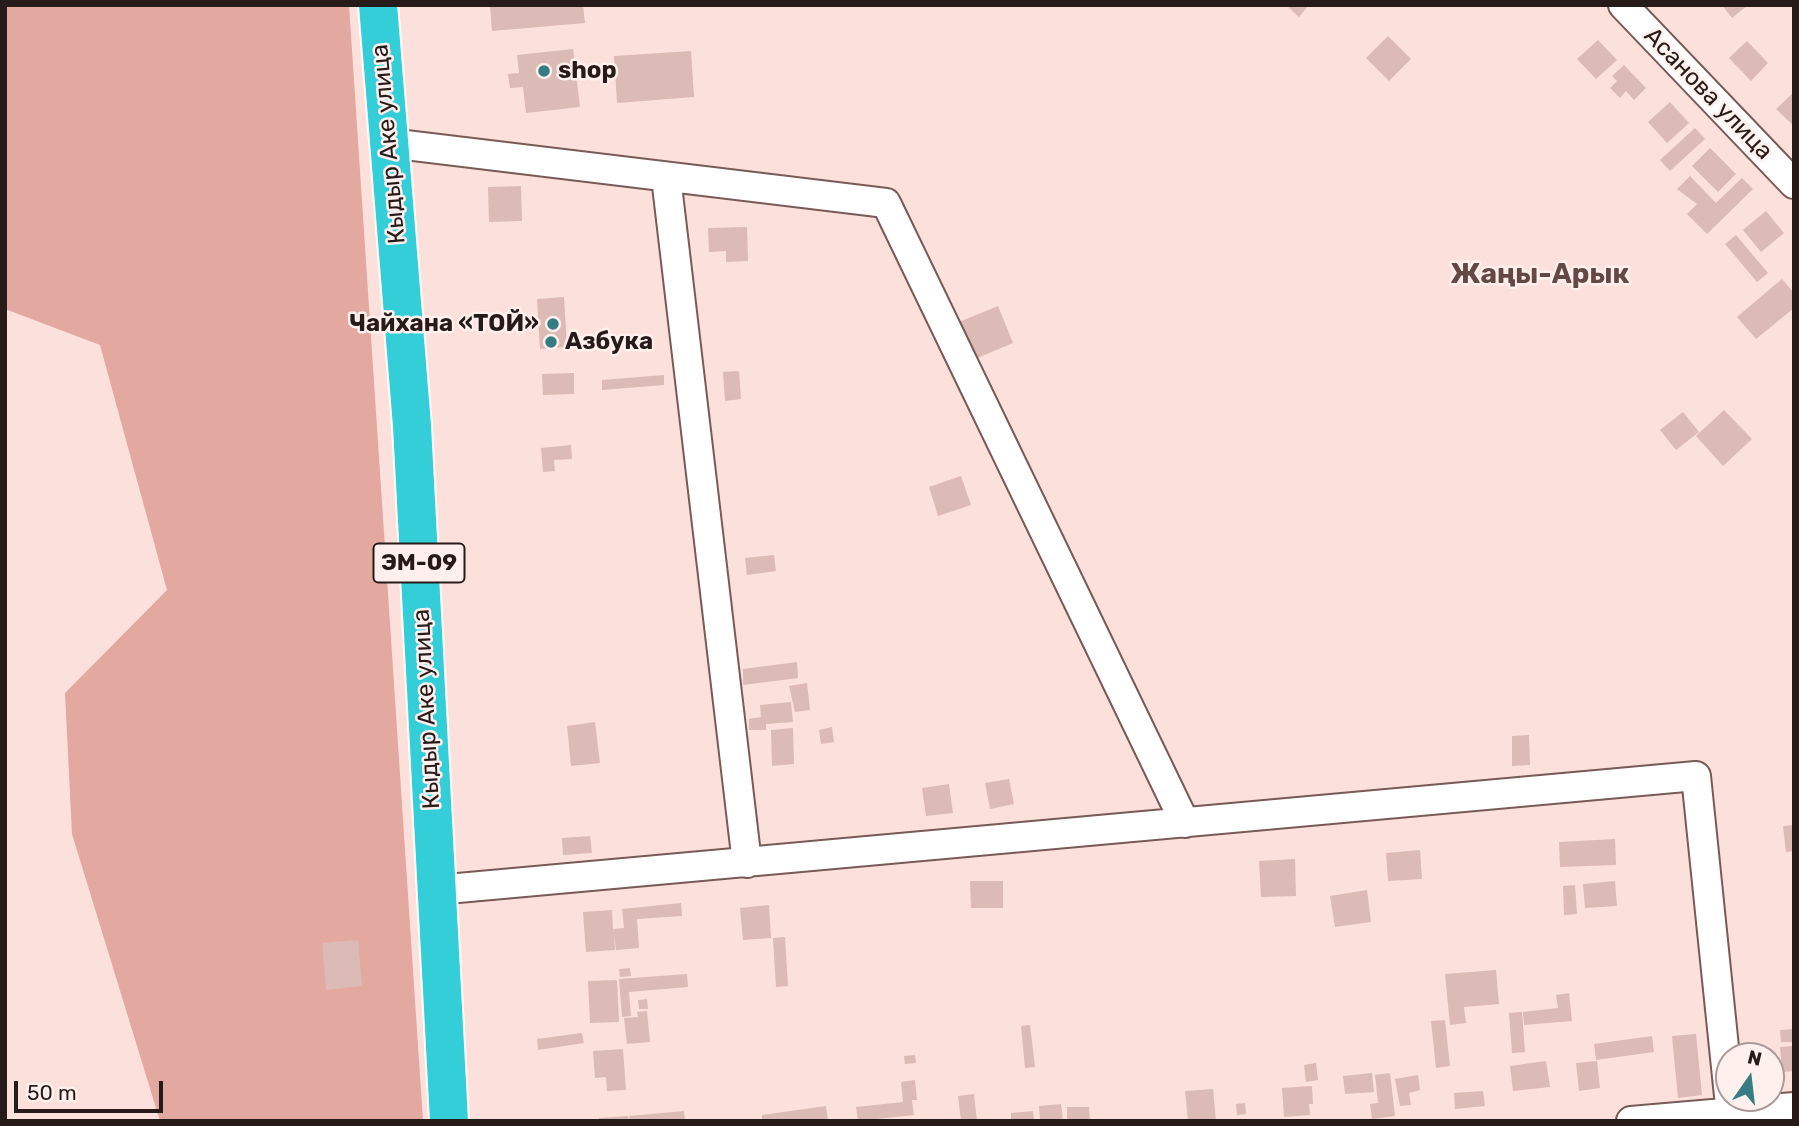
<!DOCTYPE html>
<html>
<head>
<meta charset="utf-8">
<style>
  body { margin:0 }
  #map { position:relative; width:1799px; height:1126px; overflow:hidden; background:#fce0db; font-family:Rubik,sans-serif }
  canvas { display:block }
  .frame { position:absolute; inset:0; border:7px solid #271b19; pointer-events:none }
  .north { position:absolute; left:1715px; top:1042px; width:70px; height:70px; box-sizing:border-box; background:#fff0ee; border:2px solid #a99b99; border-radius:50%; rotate:14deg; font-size:19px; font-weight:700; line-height:28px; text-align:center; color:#271b19 }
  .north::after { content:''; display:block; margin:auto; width:24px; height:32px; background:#347d83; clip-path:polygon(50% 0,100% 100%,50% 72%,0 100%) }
  .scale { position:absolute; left:14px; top:1081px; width:149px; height:32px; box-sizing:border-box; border:4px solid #271b19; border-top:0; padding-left:9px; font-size:21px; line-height:24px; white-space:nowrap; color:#271b19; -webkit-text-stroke:5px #fff0ee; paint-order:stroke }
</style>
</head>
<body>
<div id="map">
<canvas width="1799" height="1126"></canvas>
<div class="frame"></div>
<div class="north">N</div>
<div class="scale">50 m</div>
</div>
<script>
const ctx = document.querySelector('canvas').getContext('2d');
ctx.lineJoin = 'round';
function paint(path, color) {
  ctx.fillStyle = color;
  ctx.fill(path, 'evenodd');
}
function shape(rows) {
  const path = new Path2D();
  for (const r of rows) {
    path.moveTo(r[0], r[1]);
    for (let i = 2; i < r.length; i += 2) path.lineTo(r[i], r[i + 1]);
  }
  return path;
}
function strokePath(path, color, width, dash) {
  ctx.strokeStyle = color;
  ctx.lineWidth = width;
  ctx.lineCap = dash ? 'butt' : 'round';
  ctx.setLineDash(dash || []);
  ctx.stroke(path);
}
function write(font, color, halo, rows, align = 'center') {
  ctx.font = font + ' Rubik,sans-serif';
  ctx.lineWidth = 5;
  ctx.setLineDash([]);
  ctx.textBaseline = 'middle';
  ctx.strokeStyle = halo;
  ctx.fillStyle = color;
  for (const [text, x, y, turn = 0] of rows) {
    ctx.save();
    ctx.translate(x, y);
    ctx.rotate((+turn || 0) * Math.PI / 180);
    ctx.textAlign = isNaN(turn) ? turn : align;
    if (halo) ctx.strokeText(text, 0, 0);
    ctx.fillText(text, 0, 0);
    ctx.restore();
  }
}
paint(shape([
  [5,5,349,5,423,1121,160,1121,72,834,65,693,167,590,100,345,5,309]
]), '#e3a89f');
paint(shape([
  [490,5,583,5,585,23,492,31],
  [1286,5,1309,5,1299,17],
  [1722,5,1748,5,1732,18],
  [1388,36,1411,59,1389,81,1366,58],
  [1598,40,1617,60,1596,79,1577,59],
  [1747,41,1768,63,1751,81,1729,58],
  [573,49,580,107,526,113,523,87,510,88,508,74,519,73,517,55],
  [691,51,694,97,617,103,614,56],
  [1624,65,1646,88,1634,100,1626,91,1620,98,1610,88,1617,81,1612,76],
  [1794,92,1794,126,1776,109],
  [1670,102,1689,123,1667,143,1648,122],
  [1695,128,1705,139,1670,171,1660,160],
  [1710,148,1736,174,1718,192,1692,166],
  [1690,176,1716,203,1742,178,1753,189,1707,234,1687,214,1697,204,1677,189],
  [521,186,522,221,489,222,488,187],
  [1766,211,1784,233,1761,252,1743,230],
  [747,227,748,261,726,262,726,251,709,252,708,228],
  [1736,235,1768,273,1757,282,1725,244],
  [1782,279,1794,293,1794,308,1756,339,1737,317],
  [564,297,567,347,540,349,537,299],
  [998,306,1013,343,975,359,959,322],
  [739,371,741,399,725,401,723,372],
  [574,373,574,394,543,395,542,374],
  [664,375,664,385,602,390,602,380],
  [1724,410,1752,439,1723,466,1696,436],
  [1683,412,1699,432,1676,450,1660,430],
  [571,445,572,459,554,460,555,471,543,472,541,448],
  [961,476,971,505,938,516,929,487],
  [774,555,776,571,747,575,745,558],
  [797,662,798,678,743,685,743,669],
  [807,683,810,710,795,712,789,686],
  [791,702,793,722,766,724,766,730,749,730,749,719,761,717,760,705],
  [595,722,600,763,571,766,567,726],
  [832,727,834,742,821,744,819,730],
  [793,728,794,764,772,766,771,730],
  [1529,735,1530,765,1512,766,1512,736],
  [1009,779,1014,804,990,809,985,783],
  [949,784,953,813,926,816,922,788],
  [1794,825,1794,851,1786,852,1783,826],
  [590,836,592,853,563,855,562,838],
  [1615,839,1616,865,1560,867,1559,842],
  [1420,850,1422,879,1388,881,1386,853],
  [1295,859,1296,896,1261,897,1259,861],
  [970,881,1003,881,1003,908,971,908],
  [1615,881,1617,906,1585,908,1583,884],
  [1575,885,1577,914,1564,915,1563,886],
  [1367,890,1371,922,1335,927,1330,896],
  [681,903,682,916,637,919,639,948,616,950,614,933,615,950,586,952,583,912,612,910,613,929,624,928,622,909],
  [769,905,771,938,743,940,740,908],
  [785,937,788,986,776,987,773,938],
  [358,940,362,986,326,990,322,943],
  [630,968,631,976,620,977,619,969],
  [1496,970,1499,1004,1464,1007,1466,1023,1450,1025,1445,974],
  [687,974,688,987,629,992,631,1016,622,1017,619,979],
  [617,980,619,1022,590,1023,588,981],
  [1569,993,1572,1021,1524,1025,1523,1012,1558,1008,1556,995],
  [647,999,648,1009,639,1009,638,1000],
  [647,1011,650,1042,627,1044,624,1018,638,1017,637,1012],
  [1522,1012,1525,1052,1512,1053,1509,1013],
  [1445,1020,1450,1066,1436,1068,1431,1021],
  [1030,1025,1035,1067,1025,1068,1021,1026],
  [1794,1029,1794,1042,1781,1042,1780,1030],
  [582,1033,584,1043,538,1050,537,1039],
  [1696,1034,1702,1095,1678,1098,1672,1036],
  [1652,1036,1654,1052,1596,1060,1594,1044],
  [1793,1046,1794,1071,1782,1072,1780,1047],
  [623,1049,626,1090,607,1091,606,1077,595,1078,593,1051],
  [915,1055,916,1063,905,1064,904,1056],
  [1546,1061,1550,1087,1513,1091,1510,1066],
  [1597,1061,1600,1088,1579,1091,1576,1063],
  [1316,1063,1318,1080,1306,1082,1304,1065],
  [1372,1073,1374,1092,1345,1094,1343,1076],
  [1390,1073,1395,1116,1372,1119,1370,1104,1378,1103,1375,1075],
  [1418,1075,1420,1090,1409,1093,1411,1105,1400,1106,1395,1079],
  [915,1080,917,1100,912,1100,914,1115,858,1121,856,1107,903,1102,901,1082],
  [1312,1086,1313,1104,1309,1104,1310,1115,1284,1117,1282,1088],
  [1213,1089,1216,1121,1188,1121,1185,1091],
  [1483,1091,1485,1106,1455,1109,1454,1093],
  [974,1094,977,1121,961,1121,958,1096],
  [1245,1103,1246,1114,1237,1115,1236,1104],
  [1061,1104,1063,1121,1040,1121,1039,1106],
  [826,1106,828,1121,762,1121,762,1115],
  [1067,1107,1089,1107,1090,1121,1067,1121],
  [684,1111,685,1121,630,1121,629,1116],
  [1033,1111,1034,1121,1011,1121,1011,1113],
  [628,1116,629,1121,599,1121,599,1118]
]), '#dcbab5');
const minor = shape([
  [1623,5,1794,184],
  [389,143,886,203,1185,823],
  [666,177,747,863],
  [436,890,1696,776,1729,1096],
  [1631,1121,1794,1107]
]);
const highway = shape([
  [378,5,412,426,449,1121]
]);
strokePath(minor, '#785b57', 32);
strokePath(highway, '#fff', 42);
strokePath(minor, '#fff', 28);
strokePath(highway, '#34ced9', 38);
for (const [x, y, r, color] of [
  [544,71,7,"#347d83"],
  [553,324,7,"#347d83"],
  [551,342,7,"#347d83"]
]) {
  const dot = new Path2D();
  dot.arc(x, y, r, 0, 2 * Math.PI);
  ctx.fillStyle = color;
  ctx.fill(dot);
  strokePath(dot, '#fff0ee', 2.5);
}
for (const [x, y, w] of [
  [419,563,91]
]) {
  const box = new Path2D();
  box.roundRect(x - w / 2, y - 19.5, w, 39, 5);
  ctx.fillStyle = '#fff0ee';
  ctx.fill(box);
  strokePath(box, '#271b19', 2);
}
write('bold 23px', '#271b19', null, [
  ["ЭМ-09",419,563]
]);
write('bold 24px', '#271b19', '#fff0ee', [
  ["shop",558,71],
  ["Чайхана «ТОЙ»",539,324,"right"],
  ["Азбука",565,342]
], 'left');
write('24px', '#271b19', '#fff0ee', [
  ["Асанова улица",1708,94,46],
  ["Кыдыр Аке улица",389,144,-95],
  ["Кыдыр Аке улица",427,709,-93]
]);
write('bold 28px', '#644844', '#fff0ee', [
  ["Жаңы-Арык",1540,275]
]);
</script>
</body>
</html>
